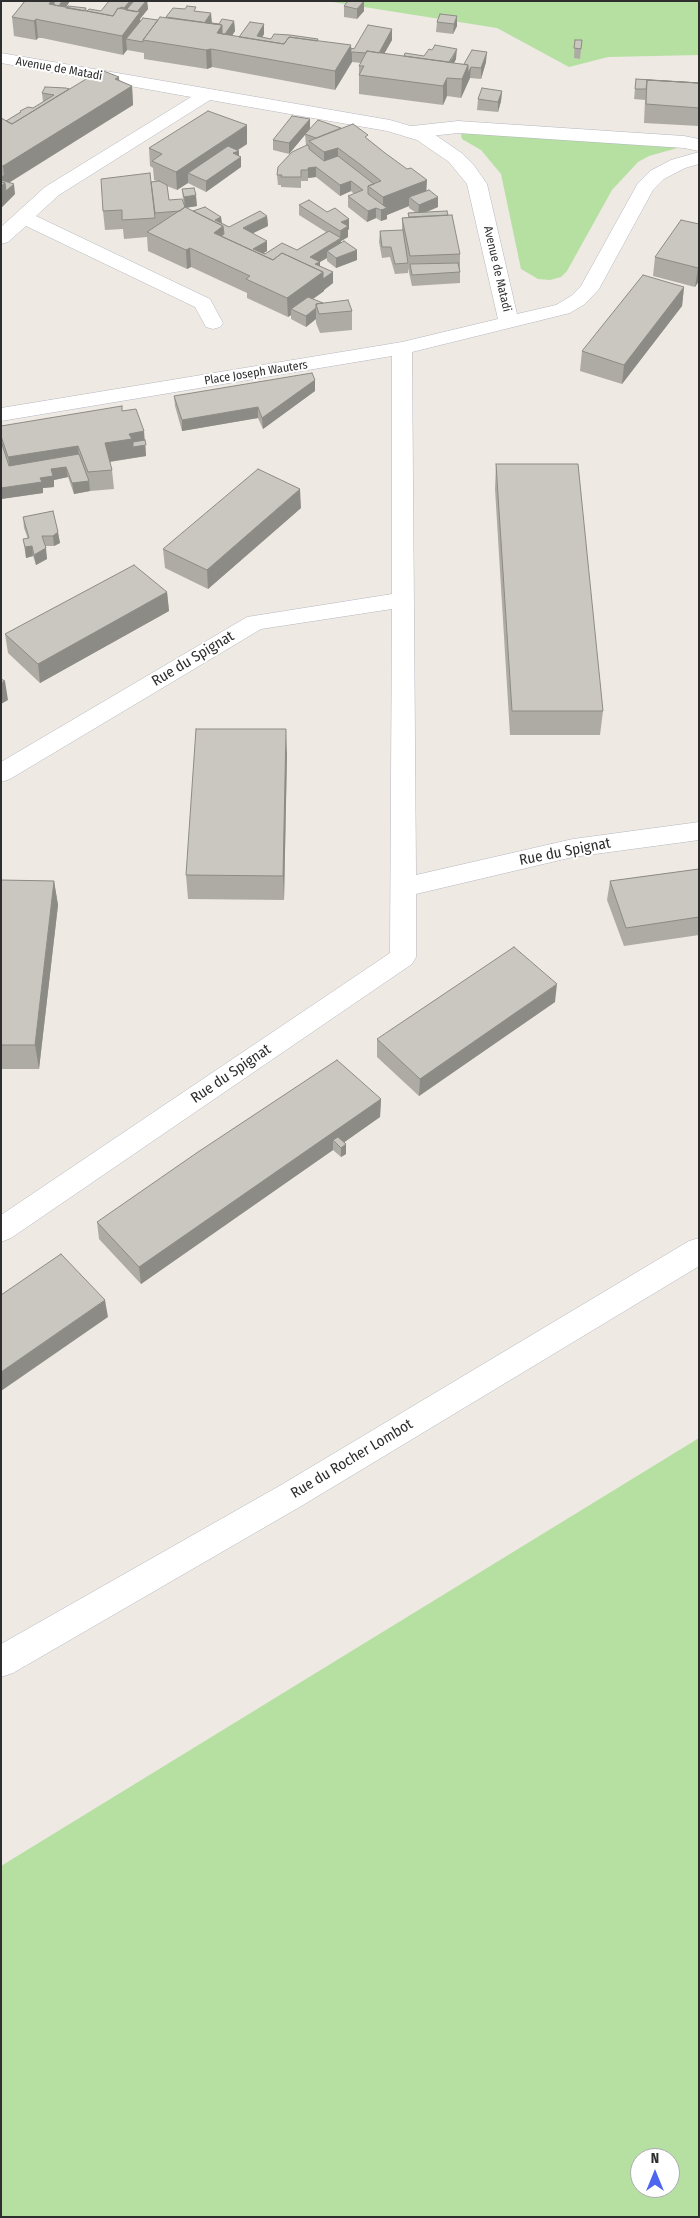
<!DOCTYPE html>
<html>
<head>
<meta charset="utf-8">
<style>
  body { margin:0 }
  #map { position:relative; width:700px; height:2218px; overflow:hidden; background:#eee9e2; font-family:"Fira Sans Condensed",sans-serif }
  canvas { display:block }
  .frame { position:absolute; inset:0; border:2px solid #2e2e2e; pointer-events:none }
  .north { position:absolute; left:630px; top:2148px; width:50px; height:50px; box-sizing:border-box; background:#fff; border:1px solid #ababab; border-radius:50%; rotate:0deg; font-size:14px; font-weight:700; line-height:20px; text-align:center; color:#2e2e2e }
  .north::after { content:''; display:block; margin:auto; width:18px; height:22px; background:#4e65ef; clip-path:polygon(50% 0,100% 100%,50% 72%,0 100%) }
</style>
</head>
<body>
<div id="map">
<canvas width="700" height="2218"></canvas>
<div class="frame"></div>
<div class="north">N</div>
</div>
<script>
const ctx = document.querySelector('canvas').getContext('2d');
ctx.lineJoin = 'round';
function paint(path, color) {
  ctx.fillStyle = color;
  ctx.fill(path, 'evenodd');
}
function shape(rows) {
  const path = new Path2D();
  for (const r of rows) {
    path.moveTo(r[0], r[1]);
    for (let i = 2; i < r.length; i += 2) path.lineTo(r[i], r[i + 1]);
  }
  return path;
}
function strokePath(path, color, width, dash) {
  ctx.strokeStyle = color;
  ctx.lineWidth = width;
  ctx.lineCap = dash ? 'butt' : 'round';
  ctx.setLineDash(dash || []);
  ctx.stroke(path);
}
function write(font, color, halo, rows, align = 'center') {
  ctx.font = font + ' "Fira Sans Condensed",sans-serif';
  ctx.lineWidth = 4;
  ctx.setLineDash([]);
  ctx.textBaseline = 'middle';
  ctx.strokeStyle = halo;
  ctx.fillStyle = color;
  for (const [text, x, y, turn = 0] of rows) {
    ctx.save();
    ctx.translate(x, y);
    ctx.rotate((+turn || 0) * Math.PI / 180);
    ctx.textAlign = isNaN(turn) ? turn : align;
    if (halo) ctx.strokeText(text, 0, 0);
    ctx.fillText(text, 0, 0);
    ctx.restore();
  }
}
paint(shape([
  [326,1,699,1,699,55,608,57,569,67,497,28],
  [463,132,681,147,649,156,638,162,612,190,567,271,561,277,550,280,538,279,521,269,501,174,481,150,462,139,461,135],
  [699,1438,699,2217,1,2217,1,1866],
  [640,2158,670,2158,670,2188,640,2188]
]), '#b5e0a2');
const service = shape([
  [458,121,684,136,699,139,699,151,684,148,458,133,412,138,405,136,403,132,405,128,412,126,458,121]
]);
const minor = shape([
  [1,53,390,120,431,132,463,154,473,164,487,184,517,314,556,305,571,296,581,286,638,183,650,171,671,160,699,152,699,164,685,168,664,179,653,190,599,289,585,304,570,313,412,352,416,875,573,839,699,822,699,840,573,857,416,894,416,957,412,964,11,1238,1,1242,1,1215,390,953,392,609,261,629,10,779,1,782,1,762,247,617,392,594,392,356,1,421,1,408,402,342,498,319,467,184,449,162,417,140,387,131,210,100,59,195,36,216,210,299,223,323,220,327,213,329,206,327,195,307,26,226,8,242,1,244,1,227,45,187,191,97,1,63,1,53],
  [699,1238,699,1266,696,1268,303,1505,13,1673,1,1677,1,1644,281,1485,689,1241,699,1238]
]);
strokePath(service, '#b5b7c0', 1);
strokePath(minor, '#b5b7c0', 1);
paint(service, '#fff');
paint(minor, '#fff');
paint(shape([
  [23,1,70,1,66,7,86,8,87,11,101,11,134,1,147,1,148,9,140,19,140,20,158,20,166,17,196,11,212,23,219,24,234,21,235,31,232,36,239,37,264,24,264,34,262,37,271,39,318,41,354,49,392,29,392,40,384,54,404,56,424,56,456,59,454,63,464,64,486,62,481,79,470,78,461,98,447,96,443,105,359,94,359,66,361,63,352,62,335,90,212,67,207,69,144,59,144,53,127,50,123,55,42,38,38,38,36,40,14,36,12,17,23,3],
  [348,1,364,1,364,11,357,19,344,17,344,6],
  [440,14,457,26,453,34,436,32,437,22],
  [575,40,582,40,580,59,574,58],
  [636,79,699,83,699,126,644,123,645,100,634,99],
  [119,80,132,86,133,105,9,183,15,194,1,208,1,118,6,121,20,112,20,111,33,108,43,102,42,93],
  [502,91,501,101,498,112,477,110,478,99],
  [310,119,310,129,368,139,426,190,438,207,427,212,460,254,460,283,412,286,408,268,408,273,395,274,390,257,382,258,379,242,380,231,402,230,402,218,408,217,408,213,415,212,409,208,409,206,387,215,387,219,381,221,376,218,367,222,348,207,348,196,354,194,351,191,340,196,316,177,308,178,308,181,301,181,301,188,281,187,281,185,278,185,277,175,307,145,306,145,305,134,289,154,273,150,273,140],
  [247,144,238,150,239,156,241,157,241,167,206,192,188,183,177,190,167,186,169,200,184,205,183,200,182,189,197,206,185,208,193,211,221,217,222,223,229,227,267,216,268,226,253,233,267,251,263,253,265,254,297,250,326,232,299,215,299,205,349,229,348,230,348,237,341,241,341,243,357,260,336,268,327,261,327,258,320,262,320,267,333,283,324,290,324,291,313,299,323,303,352,311,352,330,320,333,316,323,316,319,306,327,291,319,291,315,288,317,247,298,247,293,191,267,187,269,148,251,147,237,124,239,123,229,105,230,103,211,151,182,157,181,154,180,153,168,150,166,149,148],
  [699,224,699,281,695,287,653,276,655,257],
  [684,287,682,306,622,384,580,371,582,351],
  [315,380,315,391,263,429,258,418,182,431,175,406,174,396],
  [122,411,145,440,146,456,110,462,112,470,114,489,90,491,74,494,68,477,54,480,54,487,43,488,43,493,1,499,1,426],
  [496,464,603,711,600,735,510,735,495,489],
  [301,508,208,589,165,568,163,549],
  [53,511,60,543,54,546,45,546,47,559,36,565,33,556,26,558,23,539,28,539,24,528,23,517],
  [167,592,169,611,40,683,8,653,5,634],
  [287,754,284,900,188,899,186,875],
  [699,869,699,935,624,946,607,900,610,881],
  [1,880,54,881,58,905,39,1069,1,1069],
  [555,1002,419,1096,377,1057,377,1039],
  [381,1099,380,1117,344,1142,346,1144,346,1154,341,1157,333,1150,141,1284,99,1239,97,1222]
]), '#aeaba5');
paint(shape([
  [51,1,54,1,55,14,50,13,51,23,49,4],
  [62,1,70,1,61,15,59,7],
  [130,1,133,1,134,8,125,18,124,8],
  [146,1,147,1,148,9,140,19,141,31,126,39,127,50,123,55,122,36,136,13],
  [364,1,364,11,357,19,357,9],
  [211,13,212,23,205,22],
  [457,16,457,26,453,34,454,24],
  [36,19,38,38,36,40,34,21],
  [234,21,235,31,227,43,225,35],
  [264,24,264,34,257,47,257,36],
  [222,25,223,42,217,33],
  [392,29,392,40,380,61,378,54],
  [351,45,351,54,352,52,352,62,335,90,335,71],
  [211,49,212,67,207,69,206,50],
  [457,49,456,59,450,71,449,64],
  [487,52,486,62,481,79,481,68],
  [468,65,471,67,470,78,461,98,462,79],
  [119,77,120,93,132,86,133,105,5,185,14,184,15,194,1,208,1,177,4,175,3,166,115,79],
  [447,78,447,96,443,105,443,86],
  [502,91,501,101,498,112,498,102],
  [310,119,310,129,289,154,289,143],
  [247,125,247,144,233,153,239,151,239,158,241,157,241,167,206,192,206,181,188,173,188,183,177,190,176,172],
  [338,148,338,167,324,171,324,152],
  [316,167,316,177,308,178,308,168],
  [427,180,426,199,409,197,409,206,387,215,387,219,381,221,381,210,383,210,383,197],
  [351,181,351,191,340,196,340,185],
  [196,195,197,206,185,208,184,197],
  [438,197,438,207,418,215,419,205],
  [376,208,376,218,367,222,368,211],
  [267,216,268,226,243,238,243,228],
  [221,217,222,227,223,226,224,245,214,242,215,220],
  [349,219,349,229,348,230,348,237,341,241,341,249,327,251,327,258,320,262,320,272,310,257,340,239,341,222],
  [267,241,267,251,253,260,253,249],
  [190,248,191,267,187,269,186,250],
  [357,250,357,260,336,268,336,258],
  [699,266,699,281,695,287,698,268],
  [323,272,333,272,333,283,324,290,324,291,296,311,291,309,291,315,288,317,287,298],
  [684,287,682,306,622,384,624,365],
  [316,308,316,319,306,327,306,316],
  [315,380,315,391,263,429,262,418],
  [258,407,258,418,182,431,182,420],
  [144,431,146,456,107,462,105,443,129,434],
  [78,446,80,465,66,467,68,477,54,480,54,487,43,488,43,493,1,499,1,488,11,477,8,457],
  [89,481,90,491,74,494,72,483],
  [300,489,301,508,208,589,207,570],
  [58,532,60,543,54,546,53,536],
  [32,546,33,556,26,558,25,547],
  [46,548,47,559,36,565,34,555],
  [167,592,169,611,40,683,38,664],
  [5,681,8,700,1,704,1,683],
  [286,729,287,754,284,900,283,876],
  [54,881,58,905,39,1069,35,1045],
  [557,984,555,1002,419,1096,420,1079],
  [381,1099,380,1117,339,1146,333,1140,333,1150,141,1284,139,1267],
  [346,1144,346,1154,341,1157,341,1148],
  [105,1300,108,1317,1,1391,1,1372]
]), '#8d8b86');
const building = shape([
  [25,1,51,1,49,4,113,16,118,8,140,12,122,36,40,20,36,19,34,21,12,17,25,1],
  [54,1,62,1,59,6,54,5,54,1],
  [109,1,130,1,124,8,121,7,120,9,118,8,113,16,87,11,89,9,101,11,109,1],
  [134,1,146,1,137,12,126,10,134,1],
  [348,1,364,1,357,9,344,6,348,1],
  [68,6,86,8,84,11,66,8,68,6],
  [187,6,196,7,194,11,211,13,205,22,219,24,222,19,234,21,225,34,222,34,222,25,166,17,173,8,185,9,187,6],
  [440,14,457,16,454,24,437,22,440,14],
  [160,17,222,25,217,33,284,44,289,37,351,45,335,71,211,49,206,50,143,40,160,17],
  [143,18,158,20,143,40,143,42,126,39,143,18],
  [250,22,264,24,257,36,271,39,274,34,290,35,318,39,317,41,289,37,284,44,239,37,250,22],
  [368,25,392,29,379,53,367,51,366,53,352,52,351,54,351,48,354,49,368,25],
  [575,40,582,40,581,49,574,48,575,40],
  [435,45,457,49,449,62,404,56,405,53,424,56,429,49,432,50,435,45],
  [472,50,487,52,481,68,471,67,468,73,468,65,464,64,472,50],
  [367,51,468,65,462,79,447,78,443,86,359,75,364,66,359,66,367,51],
  [101,70,119,77,115,79,132,86,3,166,1,166,1,118,12,124,101,70],
  [636,79,699,83,647,80,646,89,635,89,636,79],
  [647,80,699,83,699,108,646,104,647,80],
  [45,87,66,88,69,89,12,124,6,121,21,112,20,111,28,107,33,108,54,95,42,93,45,87],
  [482,88,502,91,498,102,478,99,482,88],
  [208,111,247,125,176,172,152,161,162,154,149,148,208,111],
  [292,116,310,119,289,143,273,140,292,116],
  [318,120,341,128,316,138,305,134,318,120],
  [353,124,368,135,365,137,385,153,407,169,411,168,427,180,383,197,368,186,381,181,361,165,338,148,324,152,309,141,353,124],
  [307,145,309,146,309,149,324,161,338,156,374,184,368,186,368,194,387,208,381,210,376,208,368,211,348,196,363,190,351,181,340,185,316,167,308,168,308,170,301,170,301,177,281,177,282,175,277,175,278,167,292,152,307,145],
  [228,146,239,151,233,153,241,157,206,181,188,173,228,146],
  [150,173,155,218,122,220,122,210,103,211,101,179,150,173],
  [1,180,14,184,6,191,5,183,1,182,1,180],
  [159,181,167,185,169,200,182,199,185,207,180,211,155,213,151,182,159,181],
  [1,182,5,183,1,186,1,182],
  [194,188,196,195,184,197,182,189,194,188],
  [429,190,438,197,419,205,409,197,429,190],
  [309,200,327,212,335,208,349,219,341,222,348,226,340,231,299,205,309,200],
  [185,207,223,226,214,233,273,260,282,253,323,272,287,298,246,279,250,276,190,248,186,250,147,232,185,207],
  [205,207,221,217,215,220,229,227,260,211,267,216,243,228,267,241,253,249,265,254,282,243,297,250,329,231,341,238,310,257,320,262,315,264,333,272,323,279,323,272,282,253,273,260,221,236,224,234,223,226,193,211,205,207],
  [447,211,448,215,409,217,408,213,447,211],
  [452,215,460,254,410,256,402,218,452,215],
  [681,220,699,224,699,266,698,268,655,257,681,220],
  [403,230,408,263,395,264,391,247,382,247,380,231,403,230],
  [344,241,357,250,336,258,327,251,344,241],
  [458,263,460,272,412,275,410,264,458,263],
  [643,275,684,287,624,365,582,351,643,275],
  [308,297,323,303,316,304,316,308,306,316,291,309,308,297],
  [348,300,352,311,319,314,316,304,348,300],
  [312,373,315,380,262,418,258,407,182,420,174,396,312,373],
  [122,406,122,411,136,409,144,431,129,434,132,439,105,443,112,470,88,472,78,446,8,457,1,436,1,426,122,406],
  [145,440,146,445,133,447,133,442,145,440],
  [1,441,9,466,79,454,89,481,72,483,66,467,51,469,53,476,40,478,42,482,1,488,1,441],
  [496,464,578,464,603,711,512,711,496,464],
  [258,469,300,489,207,570,163,549,258,469],
  [53,511,58,532,53,536,42,536,46,548,34,555,32,546,25,547,23,539,29,538,23,517,53,511],
  [134,565,167,592,38,664,5,634,134,565],
  [1,679,5,681,1,683,1,679],
  [196,729,286,729,283,876,186,875,196,729],
  [699,869,699,917,626,928,610,881,699,869],
  [1,880,54,881,35,1045,1,1045,1,880],
  [514,947,557,984,420,1079,377,1039,514,947],
  [337,1060,381,1099,139,1267,97,1222,198,1152,337,1060],
  [338,1137,346,1144,341,1148,333,1140,338,1137],
  [61,1254,105,1300,1,1372,1,1295,61,1254]
]);
paint(building, '#cac7c0');
strokePath(building, '#8d8b86', 1);
write('12px', '#2e2e2e', '#fff', [
  ["Avenue de Matadi",59,69,10],
  ["Avenue de Matadi",497,269,77],
  ["Place Joseph Wauters",256,373,-9]
]);
write('15px', '#2e2e2e', '#fff', [
  ["Rue du Spignat",193,659,-31],
  ["Rue du Spignat",565,852,-11],
  ["Rue du Spignat",231,1074,-34],
  ["Rue du Rocher Lombot",352,1459,-31]
]);
</script>
</body>
</html>
